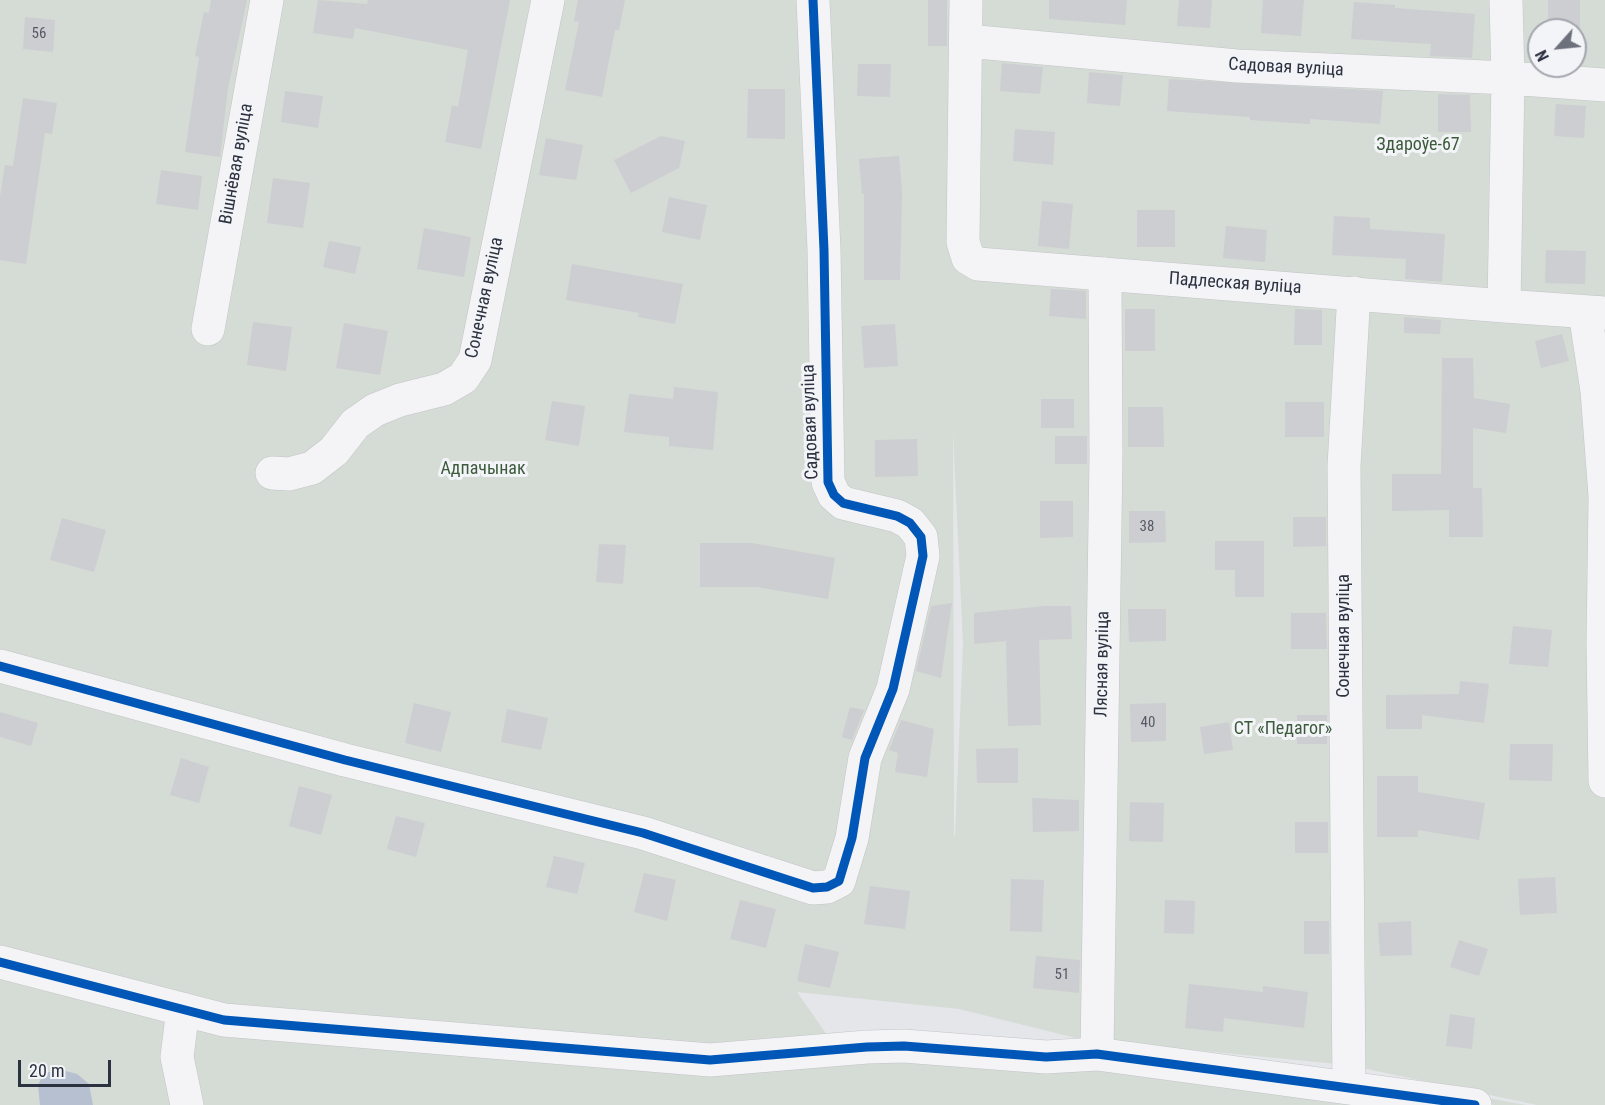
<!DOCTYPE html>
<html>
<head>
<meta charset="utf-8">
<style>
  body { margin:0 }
  #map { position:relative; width:1605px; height:1105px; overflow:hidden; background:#e4e6e9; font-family:"Roboto Condensed",sans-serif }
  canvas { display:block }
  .north { position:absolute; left:1527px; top:18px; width:60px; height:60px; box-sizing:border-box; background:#f3f4f7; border:2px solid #a4a6ae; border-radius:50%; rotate:243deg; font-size:16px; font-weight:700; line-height:24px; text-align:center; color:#2d3241 }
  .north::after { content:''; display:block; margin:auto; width:21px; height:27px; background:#6d717c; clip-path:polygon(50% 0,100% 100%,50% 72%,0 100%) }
  .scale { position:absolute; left:18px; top:1060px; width:93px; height:27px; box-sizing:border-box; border:3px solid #2d3241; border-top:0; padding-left:8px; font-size:18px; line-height:21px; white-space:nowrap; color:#2d3241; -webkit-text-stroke:4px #f3f4f7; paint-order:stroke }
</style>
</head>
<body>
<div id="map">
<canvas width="1605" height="1105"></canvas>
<div class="north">N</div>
<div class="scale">20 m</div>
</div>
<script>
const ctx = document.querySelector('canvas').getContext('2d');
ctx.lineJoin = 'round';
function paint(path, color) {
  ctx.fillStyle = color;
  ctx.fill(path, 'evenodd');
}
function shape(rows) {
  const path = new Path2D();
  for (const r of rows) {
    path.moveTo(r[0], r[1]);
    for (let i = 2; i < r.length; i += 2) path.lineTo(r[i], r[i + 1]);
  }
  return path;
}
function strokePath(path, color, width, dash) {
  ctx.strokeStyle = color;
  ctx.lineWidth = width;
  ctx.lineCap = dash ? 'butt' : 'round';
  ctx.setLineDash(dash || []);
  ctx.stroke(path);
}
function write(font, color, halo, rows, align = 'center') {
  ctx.font = font + ' "Roboto Condensed",sans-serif';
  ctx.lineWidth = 6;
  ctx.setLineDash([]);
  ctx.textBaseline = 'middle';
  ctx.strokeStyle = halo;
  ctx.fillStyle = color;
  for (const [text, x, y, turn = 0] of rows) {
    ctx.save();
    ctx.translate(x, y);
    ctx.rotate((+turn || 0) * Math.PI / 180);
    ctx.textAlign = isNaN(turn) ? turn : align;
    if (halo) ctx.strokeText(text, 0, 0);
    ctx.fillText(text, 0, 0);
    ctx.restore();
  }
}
paint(shape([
  [0,0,1605,0,1605,1105,1537,1105,1348,1065,1080,1039,959,1009,797,992,839,1052,1345,1072,1526,1105,1494,1105,1352,1074,1434,1105,0,1105],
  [1539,30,1575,30,1575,66,1539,66],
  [953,432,963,644,955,836,954,836]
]), '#d4dcd5');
paint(shape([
  [62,1070,77,1074,89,1084,93,1105,40,1105,38,1085,44,1073]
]), '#b6c0d0');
paint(shape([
  [211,0,247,0,228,88,220,157,185,152,199,57,195,56,204,12,209,13],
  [318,0,367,4,368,0,510,0,481,149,445,142,452,105,458,107,468,50,355,28,353,39,313,33],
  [578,0,625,0,619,30,615,30,602,97,565,90,579,22,574,21],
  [928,0,947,0,947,46,928,46],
  [1049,0,1127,0,1125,25,1049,19],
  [1179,0,1212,0,1210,28,1177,26],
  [1263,0,1304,0,1301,36,1261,33],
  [1548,0,1580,0,1580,30,1548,30],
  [1354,2,1395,5,1395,8,1475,14,1472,58,1430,56,1431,44,1351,39],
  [25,17,55,20,53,52,23,49],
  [1002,63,1043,67,1040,94,1000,91],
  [858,64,891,64,890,97,857,96],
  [1089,72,1123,75,1120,106,1087,103],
  [1169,79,1383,91,1380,124,1310,119,1310,124,1250,120,1250,117,1167,111],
  [748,89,785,89,785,139,747,138],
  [285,91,323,96,318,128,281,122],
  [1438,94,1470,95,1471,132,1438,132],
  [23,98,57,103,52,134,45,133,26,264,0,260,0,196,5,165,13,166],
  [1556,104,1586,106,1584,138,1554,136],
  [1015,129,1055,132,1053,165,1013,161],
  [661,136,685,141,679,168,631,193,614,160],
  [546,138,583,145,576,180,539,175],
  [899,156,902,191,900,280,864,280,864,194,862,194,859,159],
  [161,170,202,176,198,210,156,204],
  [273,178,310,183,303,228,267,223],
  [669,197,707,205,700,240,662,232],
  [1042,201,1073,204,1069,249,1038,246],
  [1137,210,1175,210,1175,247,1137,247],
  [1334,216,1370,218,1370,229,1445,234,1442,282,1405,279,1406,259,1332,255],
  [1226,226,1267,230,1265,262,1223,258],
  [424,228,471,237,464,277,417,269],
  [329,241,361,247,355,274,323,267],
  [1546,250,1586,251,1585,284,1545,283],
  [572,264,683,284,675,324,638,317,639,313,566,300],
  [1051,289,1086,291,1086,319,1049,316],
  [1125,309,1155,309,1155,351,1125,351],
  [1295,309,1322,310,1322,345,1294,345],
  [1404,317,1441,320,1440,334,1404,333],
  [253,322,292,327,286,371,247,365],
  [344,323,388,331,380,375,336,368],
  [895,324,898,366,864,368,861,326],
  [1562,334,1569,361,1541,368,1535,341],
  [1442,358,1473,358,1474,398,1510,404,1506,433,1473,428,1473,488,1482,488,1483,537,1449,537,1449,510,1392,511,1392,474,1441,474],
  [674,387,718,392,713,450,669,446,669,437,624,432,629,394,673,399],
  [1041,399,1074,399,1074,428,1041,428],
  [552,401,585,406,579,446,545,440],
  [1285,402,1324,402,1324,437,1285,437],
  [1128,407,1163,407,1164,447,1128,447],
  [1055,436,1087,436,1087,464,1055,464],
  [917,439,918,476,875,477,875,440],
  [1040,501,1073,501,1073,537,1040,538],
  [1129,511,1165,511,1166,542,1129,543],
  [1293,517,1326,517,1326,546,1293,547],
  [62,518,106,530,94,572,50,560],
  [1215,541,1264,541,1264,597,1235,597,1235,570,1215,570],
  [700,543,752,543,835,558,828,599,757,587,700,587],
  [599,544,626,545,623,584,596,582],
  [952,603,941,678,916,671,931,606],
  [1045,606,1071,606,1072,639,1039,640,1041,725,1008,726,1006,641,974,644,974,613],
  [1128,609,1166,609,1166,641,1129,642],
  [1291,613,1326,613,1327,649,1291,649],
  [1513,626,1552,630,1548,667,1509,664],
  [1460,681,1489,684,1484,723,1422,715,1422,729,1386,729,1386,695,1459,694],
  [414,703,451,712,441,752,405,743],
  [1166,703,1166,741,1131,742,1130,704],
  [850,707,864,710,852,740,842,737],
  [507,709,548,718,541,750,501,742],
  [0,712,38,723,31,746,0,737],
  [1297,715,1327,715,1327,744,1297,744],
  [901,720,934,729,927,777,895,772,898,753,889,750],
  [1229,722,1233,750,1204,754,1200,727],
  [1510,744,1553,744,1552,781,1509,780],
  [1018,748,1018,783,977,783,976,749],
  [181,758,209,767,199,803,170,795],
  [1377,776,1418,776,1418,792,1485,803,1479,840,1418,830,1418,837,1377,837],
  [299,786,332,795,321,835,289,826],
  [1032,798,1079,800,1079,831,1033,832],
  [1130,802,1164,803,1163,842,1129,841],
  [396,816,425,823,416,857,387,849],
  [1295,822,1328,822,1328,853,1295,853],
  [554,856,585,863,577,894,546,887],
  [644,873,676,880,667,921,634,912],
  [1555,877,1557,913,1520,915,1518,879],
  [1011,879,1044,880,1042,932,1010,931],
  [870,886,910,891,905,929,864,924],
  [740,900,776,909,766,948,730,939],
  [1165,900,1195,901,1194,934,1164,933],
  [1304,921,1329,921,1329,954,1304,954],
  [1411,921,1412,955,1380,956,1378,923],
  [1459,940,1488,949,1479,976,1450,967],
  [805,944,839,952,830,988,797,981],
  [1036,956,1080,960,1079,993,1033,988],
  [1189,984,1263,992,1263,986,1308,992,1304,1028,1224,1018,1223,1032,1185,1028],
  [1450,1014,1475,1018,1472,1049,1446,1046]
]), '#cdced1');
const minor = shape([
  [966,0,963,242,968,258,978,264,1504,306],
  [1506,0,1508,78,1504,306,1605,313],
  [967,41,1237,66,1508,78,1605,85],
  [1585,312,1597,391,1605,496],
  [208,329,267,0],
  [272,473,289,474,312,468,334,451,355,424,375,410,400,400,444,389,463,378,475,360,548,0],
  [1605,499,1603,643,1605,781],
  [0,666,345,760,643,833,813,888,827,887,839,881,852,838,865,758,893,689,923,556,921,537,910,523,897,516,843,503,834,495,828,482,824,250,813,0],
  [0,962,224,1020,710,1060,867,1047,904,1046,1046,1057,1097,1054,1475,1105],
  [183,1009,177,1057,187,1105],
  [1097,1054,1106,456,1105,274],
  [1349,1088,1344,466,1354,293]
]);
strokePath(minor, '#c3c4c7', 34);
strokePath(minor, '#f4f4f6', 33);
strokePath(shape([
  [0,666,345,760,643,833,813,888,827,887,839,881,852,838,865,758,893,689,923,556,921,537,910,523,897,516,843,503,834,495,828,482,824,250,813,0],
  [0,962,224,1020,710,1060,867,1047,904,1046,1046,1057,1097,1054,1475,1105]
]), '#0057b8', 9);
write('15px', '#565a66', null, [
  ["56",39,34],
  ["38",1147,527],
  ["40",1148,723],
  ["51",1062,975]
]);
write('18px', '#2d3241', '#f3f4f7', [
  ["Садовая вуліца",1286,68,3],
  ["Вішнёвая вуліца",237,164,-80],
  ["Падлеская вуліца",1235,284,4],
  ["Сонечная вуліца",485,298,-78],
  ["Садовая вуліца",811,422,-92],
  ["Сонечная вуліца",1344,636,-90],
  ["Лясная вуліца",1103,664,-89]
]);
write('18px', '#3d5b3c', '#f3f4f7', [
  ["Здароўе-67",1418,145],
  ["Адпачынак",483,469],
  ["СТ «Педагог»",1283,729]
]);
</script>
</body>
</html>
